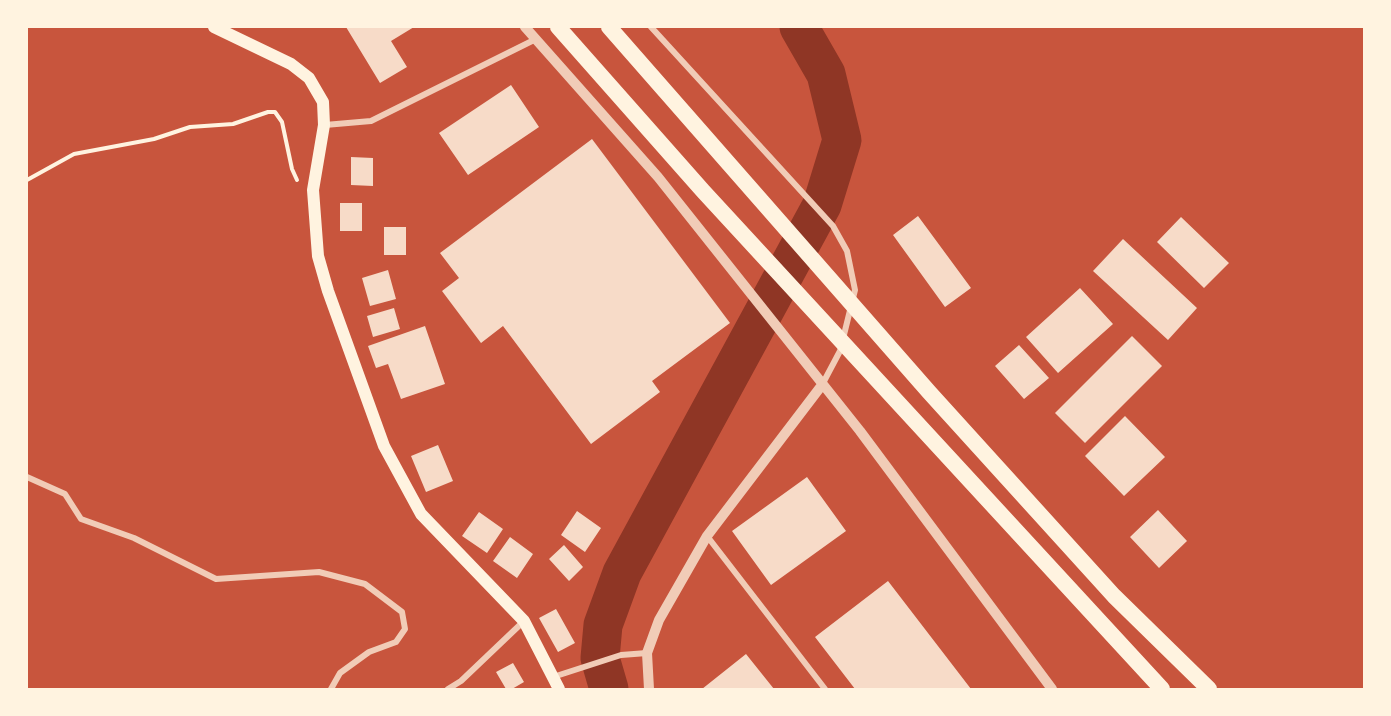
<!DOCTYPE html>
<html>
<head>
<meta charset="utf-8">
<style>
  body { margin:0 }
  #map { position:relative; width:1391px; height:716px; overflow:hidden; background:#c8553d; font-family:Arial,sans-serif }
  canvas { display:block }
  .frame { position:absolute; inset:0; border:28px solid #fff3e0; pointer-events:none }
</style>
</head>
<body>
<div id="map">
<canvas width="1391" height="716"></canvas>
<div class="frame"></div>
</div>
<script>
const ctx = document.querySelector('canvas').getContext('2d');
ctx.lineJoin = 'round';
function shape(rows) {
  const path = new Path2D();
  for (const r of rows) {
    path.moveTo(r[0], r[1]);
    for (let i = 2; i < r.length; i += 2) path.lineTo(r[i], r[i + 1]);
  }
  return path;
}
function strokePath(path, color, width, dash) {
  ctx.strokeStyle = color;
  ctx.lineWidth = width;
  ctx.lineCap = dash ? 'butt' : 'round';
  ctx.setLineDash(dash || []);
  ctx.stroke(path);
}
function paint(path, color) {
  ctx.fillStyle = color;
  ctx.fill(path, 'evenodd');
}
strokePath(shape([
  [609,689,600,658,603,625,622,573,822,205,842,140,826,74,799,27]
]), '#8f3625', 39);
paint(shape([
  [346,27,414,27,391,41,407,67,380,83],
  [511,85,539,127,468,175,439,133],
  [592,139,730,323,652,381,660,392,591,444,503,326,481,343,442,291,459,278,440,253],
  [351,157,373,158,373,186,351,185],
  [340,203,362,203,362,231,340,231],
  [918,216,971,288,945,307,893,235],
  [1181,217,1229,263,1204,288,1157,242],
  [384,227,406,227,406,255,384,255],
  [1123,239,1197,308,1168,340,1093,271],
  [388,270,396,299,370,306,362,278],
  [1080,288,1113,324,1058,373,1026,337],
  [394,308,400,329,373,337,367,316],
  [425,326,445,384,401,399,388,364,376,368,368,346],
  [1132,336,1162,366,1085,443,1055,413],
  [1019,345,1049,378,1024,399,995,366],
  [1125,416,1165,457,1124,496,1085,456],
  [438,445,453,481,426,492,411,456],
  [807,477,846,531,771,585,732,531],
  [1158,510,1187,541,1159,568,1130,537],
  [577,511,601,528,585,552,561,535],
  [479,512,503,529,487,553,462,536],
  [510,537,533,554,517,578,493,561],
  [564,545,583,567,569,581,549,559],
  [888,581,971,689,855,689,815,637],
  [556,609,575,643,558,652,539,618],
  [746,654,774,689,702,689],
  [513,663,524,682,512,689,506,689,496,672]
]), '#f7dbc8');
strokePath(shape([
  [27,180,74,154,154,139,190,127,233,124,268,112,275,112,282,122,292,169,297,180]
]), '#fff3e0', 4);
strokePath(shape([
  [651,27,833,226,847,251,855,290,840,351,822,385],
  [325,125,371,121,536,39],
  [27,477,65,494,81,519,134,538,216,579,319,572,365,584,402,612,405,629,396,642,369,652,340,673,331,689],
  [707,536,825,689],
  [553,677,621,655,647,653],
  [448,689,461,681,524,621]
]), '#f1ccb7', 6);
strokePath(shape([
  [525,27,658,177,860,431,1052,689],
  [649,689,647,653,659,620,707,536,822,385]
]), '#f1ccb7', 10);
strokePath(shape([
  [214,27,291,64,309,78,323,102,324,125,313,190,318,256,328,291,384,446,421,514,524,621,559,689]
]), '#fff3e0', 12);
strokePath(shape([
  [558,27,703,191,1162,689],
  [609,27,929,392,1114,596,1209,689]
]), '#fff3e0', 16);
</script>
</body>
</html>
